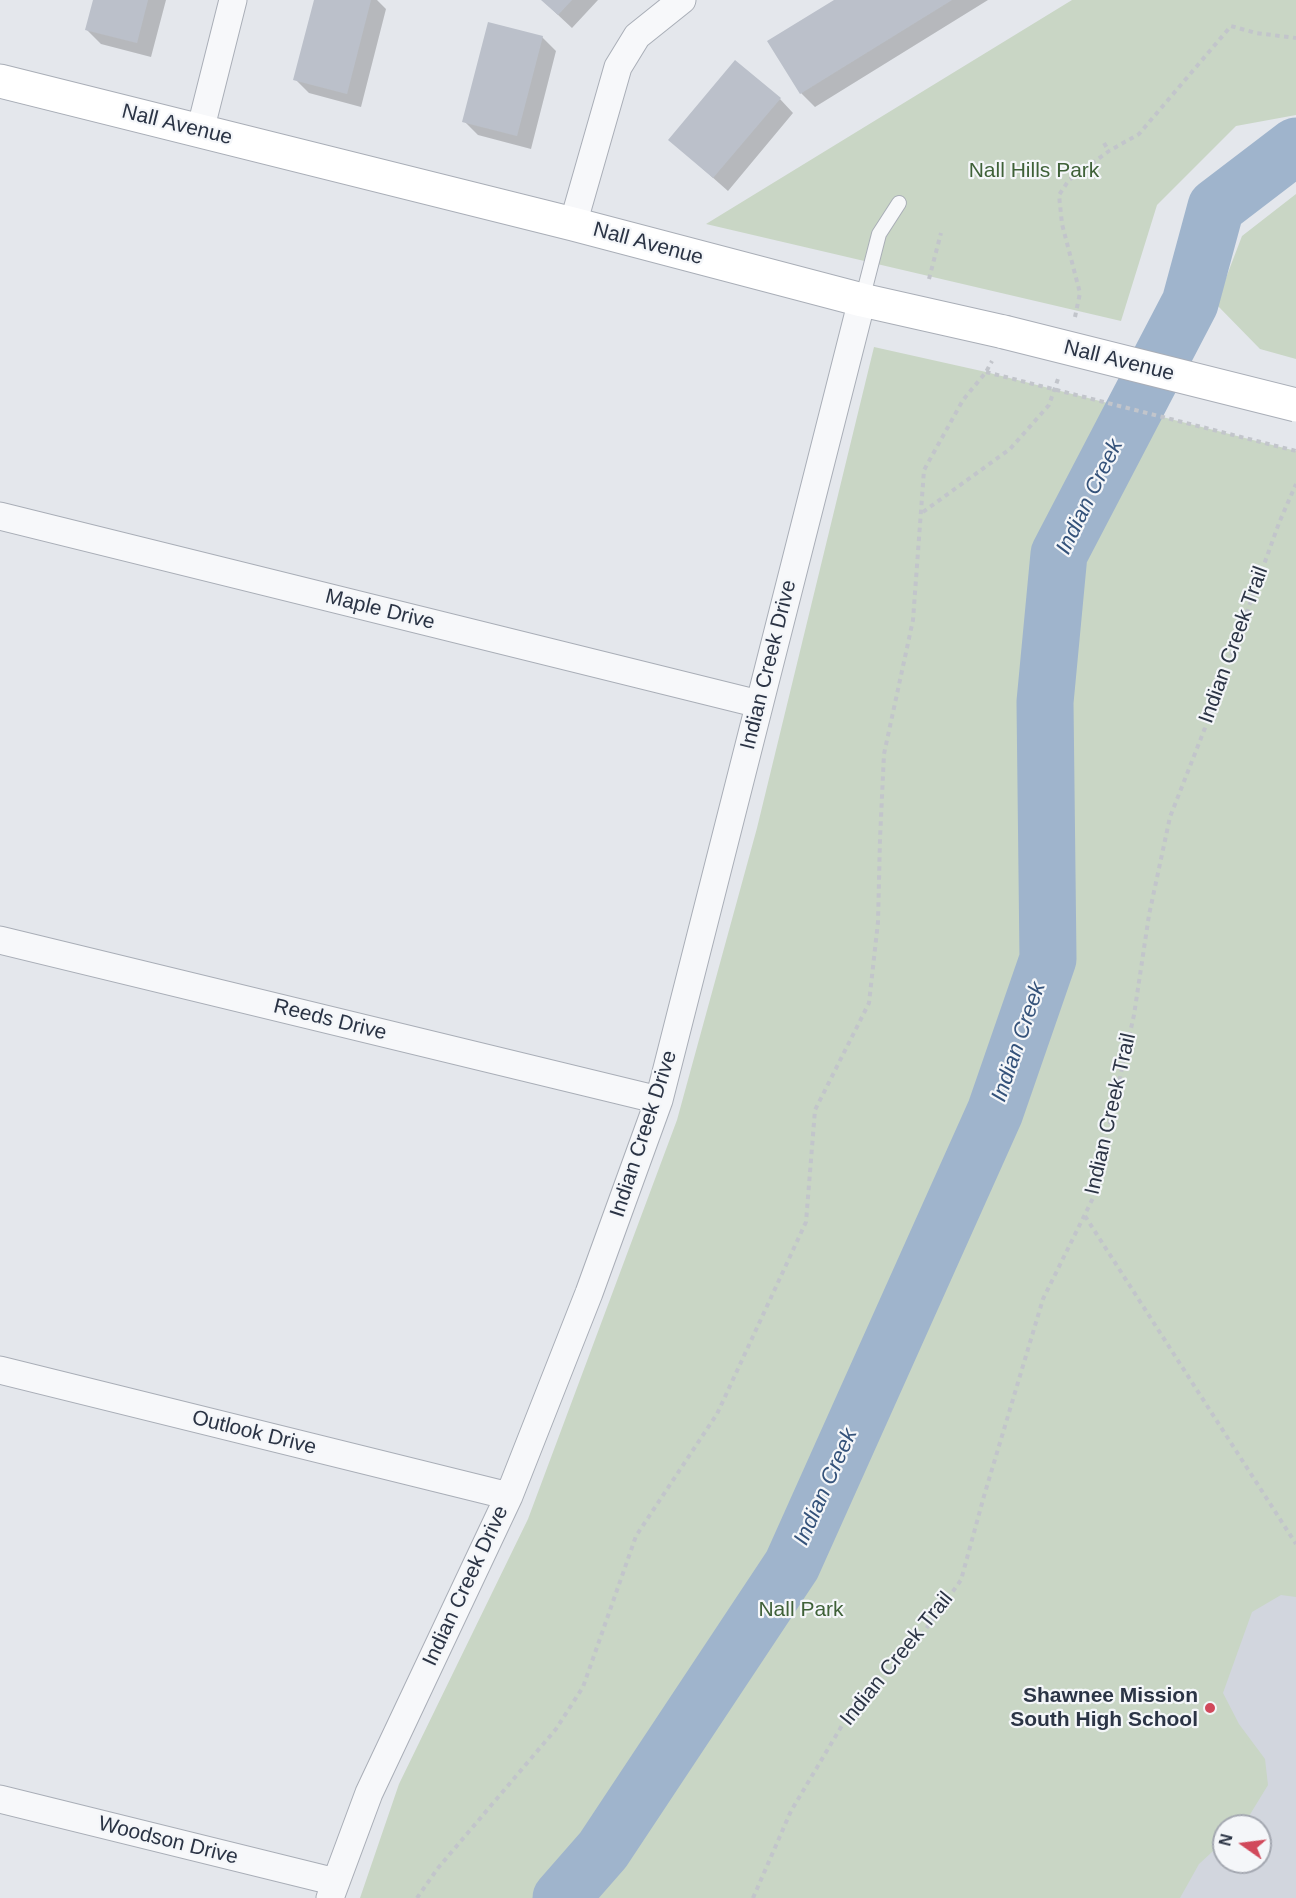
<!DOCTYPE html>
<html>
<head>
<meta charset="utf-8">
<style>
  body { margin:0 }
  #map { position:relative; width:1296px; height:1898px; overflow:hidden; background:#e4e7ec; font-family:Helvetica,sans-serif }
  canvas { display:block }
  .north { position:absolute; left:1212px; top:1814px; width:60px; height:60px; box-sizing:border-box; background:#f4f6f9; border:2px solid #a4a8b1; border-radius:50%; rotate:284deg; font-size:16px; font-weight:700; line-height:24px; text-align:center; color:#2b3445 }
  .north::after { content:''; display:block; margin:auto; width:21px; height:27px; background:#d1495b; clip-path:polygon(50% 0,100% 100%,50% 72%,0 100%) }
</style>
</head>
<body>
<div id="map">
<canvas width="1296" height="1898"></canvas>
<div class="north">N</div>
</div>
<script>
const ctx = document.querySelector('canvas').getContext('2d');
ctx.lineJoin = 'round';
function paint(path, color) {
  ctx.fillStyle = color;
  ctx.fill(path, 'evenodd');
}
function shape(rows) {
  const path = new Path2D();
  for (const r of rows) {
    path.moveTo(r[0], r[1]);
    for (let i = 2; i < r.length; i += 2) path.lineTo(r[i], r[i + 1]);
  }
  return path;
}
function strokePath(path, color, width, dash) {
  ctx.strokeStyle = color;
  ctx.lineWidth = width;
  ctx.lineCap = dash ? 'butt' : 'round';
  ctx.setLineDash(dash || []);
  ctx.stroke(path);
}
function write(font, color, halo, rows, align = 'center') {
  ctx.font = font + ' Helvetica,sans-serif';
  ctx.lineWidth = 4.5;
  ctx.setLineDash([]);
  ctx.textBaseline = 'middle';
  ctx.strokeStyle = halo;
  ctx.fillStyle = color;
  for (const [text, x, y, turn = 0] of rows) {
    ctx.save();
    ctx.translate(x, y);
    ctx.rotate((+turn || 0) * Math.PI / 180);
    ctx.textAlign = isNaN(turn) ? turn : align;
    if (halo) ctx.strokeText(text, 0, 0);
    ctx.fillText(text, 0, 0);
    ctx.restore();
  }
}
paint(shape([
  [1296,1578,1296,1898,1072,1898,1157,1589],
  [1224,1826,1260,1826,1260,1862,1224,1862]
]), '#d2d6de');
paint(shape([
  [1072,0,1296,0,1296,115,1236,126,1157,205,1121,321,706,224],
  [1296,194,1296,359,1260,349,1216,304,1242,236],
  [874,347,986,372,1296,451,1296,1597,1281,1595,1252,1612,1223,1693,1239,1724,1265,1759,1268,1785,1246,1821,1241,1826,1224,1826,1224,1841,1199,1864,1180,1898,360,1898,399,1784,528,1519,677,1120,757,828]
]), '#c9d6c5');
paint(shape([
  [94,0,166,0,151,57,101,44,87,30],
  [315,0,377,0,386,9,361,107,309,93,295,79],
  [542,0,598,0,572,28],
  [837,0,988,0,815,107,801,93],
  [542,37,556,51,531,149,478,135,464,121],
  [780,99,793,113,728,191,670,140]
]), '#0003');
strokePath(shape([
  [561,1898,603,1850,792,1565,995,1112,1048,959,1045,702,1059,554,1190,303,1216,207,1296,146]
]), '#9fb4cc', 57);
paint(shape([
  [93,0,148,0,137,43,85,30],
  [314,0,371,0,347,94,293,80],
  [541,0,572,0,558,15],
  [834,0,952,0,800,94,767,41],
  [488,22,543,36,517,136,462,122],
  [735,60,781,98,713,178,668,140]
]), '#bbc0ca');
const lane = shape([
  [862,300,879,234,899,203]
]);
const street = shape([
  [200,131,233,0],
  [573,224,618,67,637,36,682,0],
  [0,516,759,704],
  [0,940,659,1100],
  [0,1370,509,1496],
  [0,1799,336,1882],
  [330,1898,369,1793,509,1496,589,1293,659,1100,862,300]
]);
const secondary = shape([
  [0,81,573,224,862,300,1004,332]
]);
strokePath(lane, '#a9aeb7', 16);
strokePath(street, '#a9aeb7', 29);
strokePath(secondary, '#a9aeb7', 35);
strokePath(shape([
  [1104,143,1109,151],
  [929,279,941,233],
  [1075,317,1080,293,1062,224,1059,195,1069,180,1109,151,1139,134,1231,26,1256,33,1296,38],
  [923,512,1010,449,1049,405,1058,379],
  [1085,1216,1296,1544],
  [417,1898,438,1868,556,1729,583,1687,636,1536,717,1414,806,1222,815,1110,869,1003,878,922,880,839,884,754,913,620,924,470,963,400,986,372,992,361],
  [753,1898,791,1811,850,1712,913,1647,961,1580,984,1496,1043,1299,1093,1198,1134,1015,1149,915,1170,817,1205,728,1279,523,1296,484]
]), '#c2c5cb', 4, [4.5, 4.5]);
strokePath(lane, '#f7f8fa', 14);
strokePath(street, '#f7f8fa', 27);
strokePath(secondary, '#fff', 33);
const secondaryBridge = shape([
  [1004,332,1296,405]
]);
strokePath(secondaryBridge, '#a9aeb7', 35, []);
strokePath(shape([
  [986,372,1296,451]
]), '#c2c5cb', 4, [4.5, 4.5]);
strokePath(secondaryBridge, '#fff', 33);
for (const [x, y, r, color] of [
  [1210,1708,6,"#d1495b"]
]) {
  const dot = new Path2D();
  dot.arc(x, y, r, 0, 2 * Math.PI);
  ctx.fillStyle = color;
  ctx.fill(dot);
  strokePath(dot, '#f4f6f9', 2);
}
write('21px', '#2b3445', '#f4f6f9', [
  ["Nall Avenue",177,125,14],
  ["Nall Avenue",648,244,15],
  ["Nall Avenue",1119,361,14],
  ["Maple Drive",380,610,14],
  ["Indian Creek Trail",1234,645,-70],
  ["Indian Creek Drive",769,665,-76],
  ["Reeds Drive",330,1020,14],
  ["Indian Creek Trail",1111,1114,-77],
  ["Indian Creek Drive",644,1134,-72],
  ["Outlook Drive",254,1433,14],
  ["Indian Creek Drive",466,1586,-65],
  ["Indian Creek Trail",897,1659,-51],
  ["Woodson Drive",168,1841,14]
]);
write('21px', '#3f6138', '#f4f6f9', [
  ["Nall Hills Park",1034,171],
  ["Nall Park",801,1610]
]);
write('bold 21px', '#2b3445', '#f4f6f9', [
  ["Shawnee Mission",1198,1696],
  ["South High School",1198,1720]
], 'right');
write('italic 22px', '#34527a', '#f4f6f9', [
  ["Indian Creek",1090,497,-64],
  ["Indian Creek",1019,1042,-71],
  ["Indian Creek",826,1487,-66]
]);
</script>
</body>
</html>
